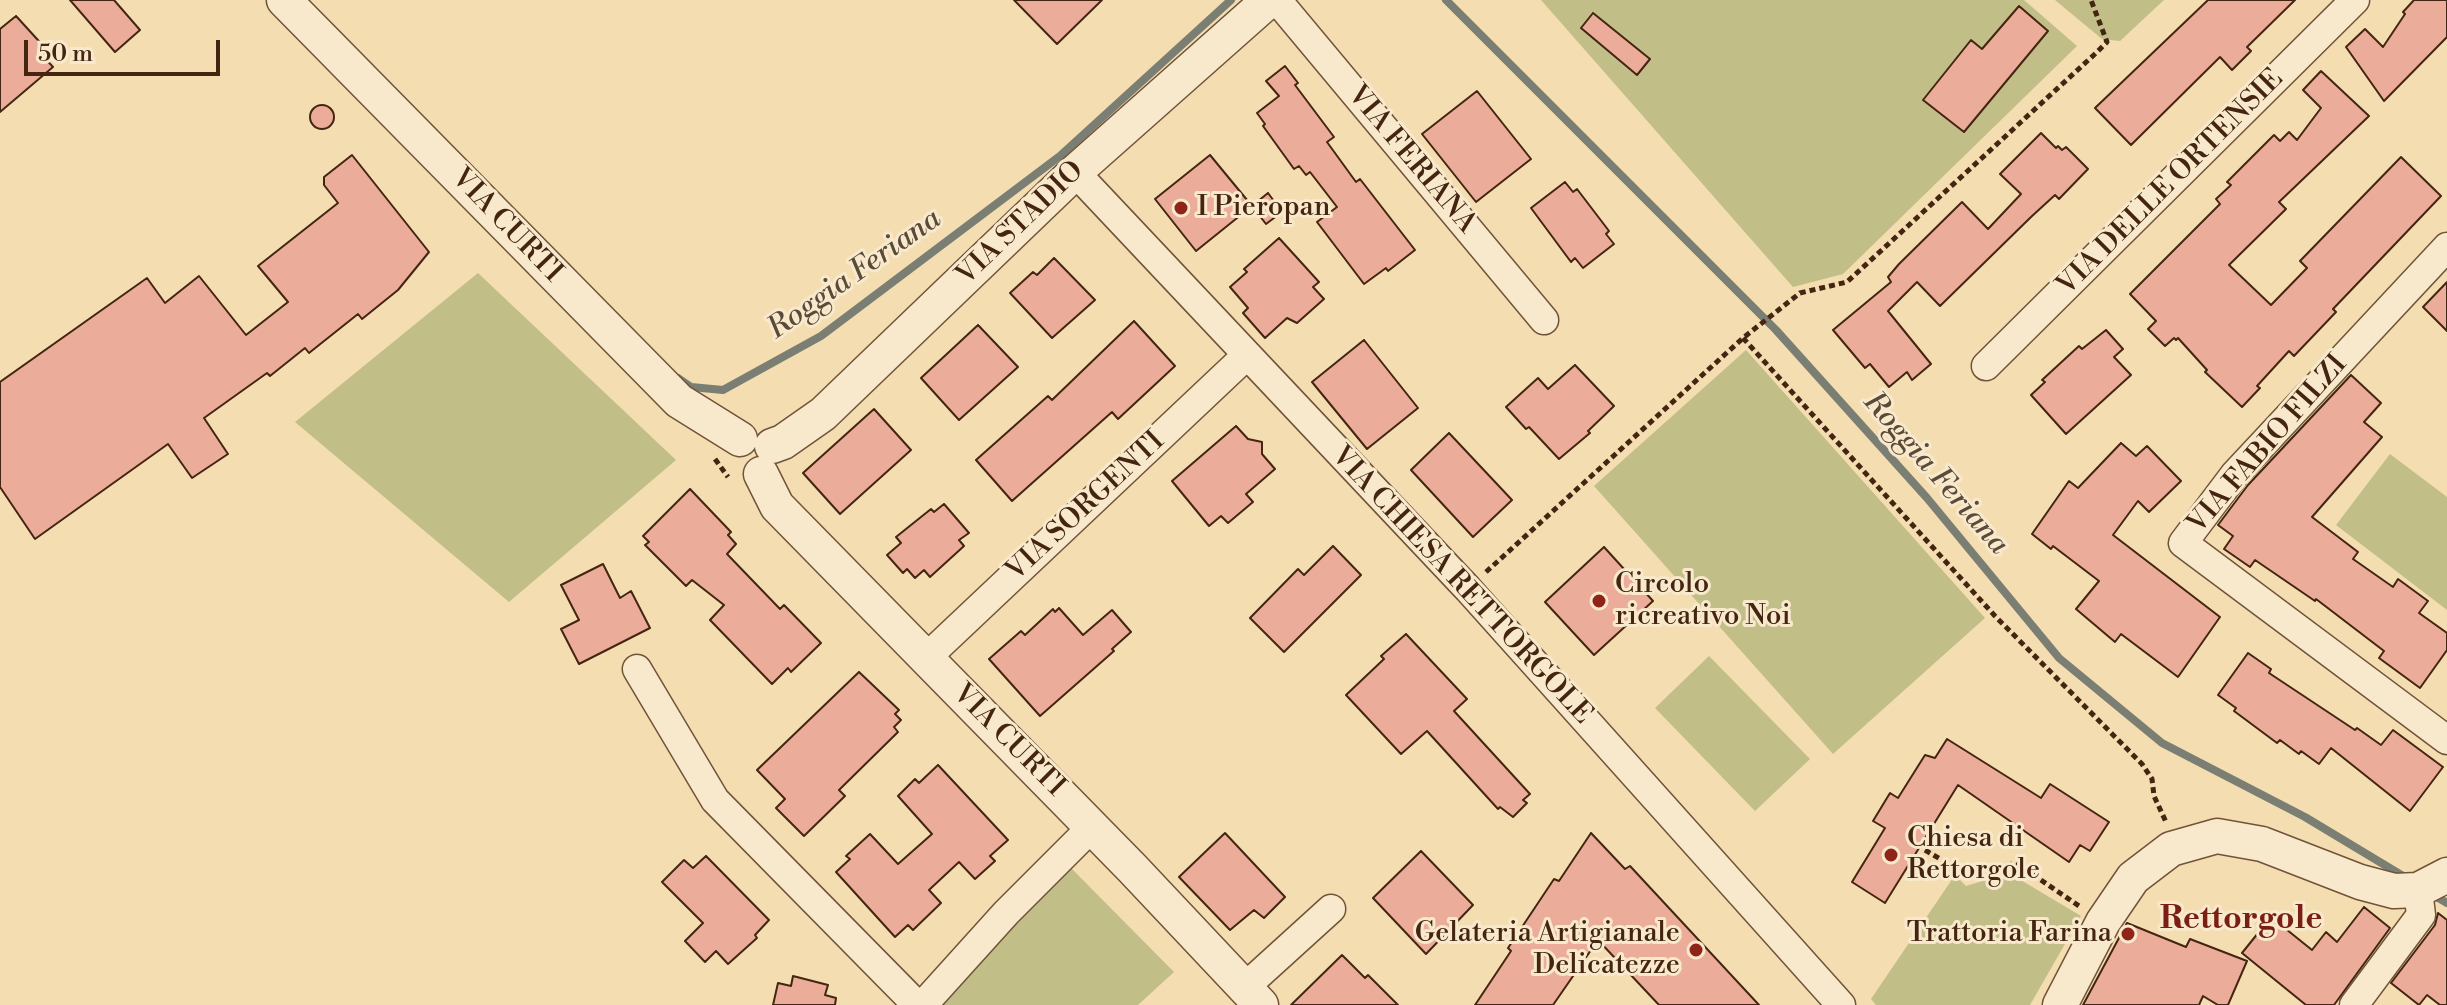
<!DOCTYPE html>
<html>
<head>
<meta charset="utf-8">
<style>
  body { margin:0 }
  #map { position:relative; width:2447px; height:1005px; overflow:hidden; background:#f4ddb1; font-family:"Libre Bodoni",serif }
  canvas { display:block }
  .scale { position:absolute; left:24px; top:40px; width:196px; height:36px; box-sizing:border-box; border:4px solid #442511; border-top:0; padding-left:10px; font-size:24px; line-height:28px; white-space:nowrap; color:#442511; -webkit-text-stroke:6px #f8e9cc; paint-order:stroke }
</style>
</head>
<body>
<div id="map">
<canvas width="2447" height="1005"></canvas>
<div class="scale">50 m</div>
</div>
<script>
const ctx = document.querySelector('canvas').getContext('2d');
ctx.lineJoin = 'round';
function paint(path, color) {
  ctx.fillStyle = color;
  ctx.fill(path, 'evenodd');
}
function shape(rows) {
  const path = new Path2D();
  for (const r of rows) {
    if (r.length === 3) {
      path.moveTo(r[0] + r[2], r[1]);
      path.arc(r[0], r[1], r[2], 0, 2 * Math.PI);
      continue;
    }
    path.moveTo(r[0], r[1]);
    for (let i = 2; i < r.length; i += 2) path.lineTo(r[i], r[i + 1]);
  }
  return path;
}
function strokePath(path, color, width, dash) {
  ctx.strokeStyle = color;
  ctx.lineWidth = width;
  ctx.lineCap = dash ? 'butt' : 'round';
  ctx.setLineDash(dash || []);
  ctx.stroke(path);
}
function write(font, color, halo, rows, align = 'center') {
  ctx.font = font + ' "Libre Bodoni",serif';
  ctx.lineWidth = 6;
  ctx.setLineDash([]);
  ctx.textBaseline = 'middle';
  ctx.strokeStyle = halo;
  ctx.fillStyle = color;
  for (const [text, x, y, turn = 0] of rows) {
    ctx.save();
    ctx.translate(x, y);
    ctx.rotate((+turn || 0) * Math.PI / 180);
    ctx.textAlign = isNaN(turn) ? turn : align;
    if (halo) ctx.strokeText(text, 0, 0);
    ctx.fillText(text, 0, 0);
    ctx.restore();
  }
}
paint(shape([
  [1541,0,2024,0,2077,46,1843,274,1793,287],
  [2055,0,2164,0,2120,41,2102,39],
  [478,273,676,460,509,602,295,422],
  [1746,350,1985,618,1833,754,1594,486],
  [2390,454,2447,497,2447,610,2336,525],
  [1709,656,1810,759,1755,811,1655,708],
  [1071,868,1174,972,1138,1005,929,1005],
  [2009,873,2081,916,2030,1005,1876,1005,1871,999,1955,875,1966,886]
]), '#c1bf87');
strokePath(shape([
  [1446,0,1776,330,1927,498,2059,658,2162,743,2305,817,2408,879],
  [678,378,691,387,723,390,821,336,1060,156,1231,0],
  [2430,893,2447,903]
]), '#7a7e73', 8);
const building = shape([
  [70,0,114,0,140,30,115,52,70,0],
  [1014,0,1102,0,1057,44,1014,0],
  [2208,0,2295,0,2247,47,2251,51,2232,70,2220,57,2131,145,2095,108,2208,0],
  [2414,0,2447,0,2447,37,2384,101,2346,47,2365,29,2383,47,2405,14,2403,12,2414,0],
  [2019,6,2048,31,1964,132,1923,100,1971,40,1982,49,2019,6],
  [1593,13,1650,59,1637,75,1581,28,1593,13],
  [16,16,47,50,42,55,53,67,0,112,0,29,16,16],
  [1285,66,1298,83,1295,85,1334,137,1327,142,1356,182,1360,179,1415,250,1388,271,1386,268,1364,284,1317,222,1337,207,1310,172,1306,175,1299,166,1294,169,1263,126,1265,124,1257,113,1279,96,1266,81,1285,66],
  [2321,71,2369,116,2279,202,2286,209,2229,265,2271,305,2307,268,2300,261,2401,157,2441,196,2333,309,2336,312,2294,356,2289,351,2257,386,2260,388,2242,407,2205,372,2207,370,2178,338,2176,340,2174,338,2165,346,2148,329,2156,321,2130,294,2220,204,2216,199,2231,185,2227,182,2274,135,2280,141,2289,132,2297,140,2321,108,2303,90,2321,71],
  [1477,91,1531,159,1476,202,1422,134,1477,91],
  [322,117,12],
  [2041,133,2056,148,2058,146,2062,150,2066,147,2088,169,2059,199,2055,195,2031,217,1940,306,1917,282,1888,311,1931,364,1912,380,1907,372,1889,387,1870,364,1865,368,1833,330,1891,282,1888,277,1899,264,1962,202,1988,229,2021,194,2000,174,2041,133],
  [352,155,429,252,398,290,362,319,358,314,309,353,305,348,270,376,267,373,204,418,228,454,192,478,168,444,35,539,0,487,0,382,147,278,165,303,199,276,246,335,288,302,258,266,338,203,324,185,324,177,352,155],
  [1210,155,1252,206,1196,251,1155,199,1210,155],
  [1565,182,1573,192,1577,189,1609,231,1606,234,1614,244,1583,268,1575,258,1571,262,1531,208,1565,182],
  [1268,193,1282,212,1266,224,1252,206,1268,193],
  [1279,238,1319,282,1313,287,1324,299,1297,323,1287,318,1265,338,1243,313,1248,308,1230,287,1247,272,1244,269,1279,238],
  [1054,258,1095,300,1052,338,1010,293,1033,272,1037,275,1054,258],
  [2447,282,2447,331,2423,307,2447,282],
  [1134,321,1175,366,1118,419,1112,412,1012,501,976,460,1048,396,1052,400,1134,321],
  [978,325,1018,367,959,420,921,378,978,325],
  [2106,330,2123,349,2114,357,2131,375,2066,434,2031,395,2045,382,2042,380,2079,346,2082,349,2106,330],
  [1364,340,1418,408,1367,449,1312,382,1364,340],
  [1575,365,1614,406,1588,431,1590,433,1559,459,1529,427,1526,429,1506,407,1538,378,1548,389,1575,365],
  [2351,375,2381,403,2364,422,2382,437,2312,517,2358,552,2353,559,2393,587,2398,579,2428,601,2419,613,2447,633,2447,650,2420,688,2379,658,2384,651,2316,599,2315,601,2255,560,2250,567,2224,549,2233,536,2218,525,2248,485,2351,375],
  [874,409,911,450,840,514,803,473,874,409],
  [1236,426,1248,439,1262,442,1262,454,1275,469,1246,494,1253,502,1228,523,1221,516,1209,526,1172,481,1236,426],
  [1449,433,1512,500,1473,537,1411,470,1449,433],
  [2121,443,2136,456,2147,446,2181,481,2149,512,2138,501,2113,535,2220,617,2178,677,2121,634,2115,642,2076,609,2099,581,2053,546,2051,549,2032,534,2069,481,2078,488,2121,443],
  [690,489,731,532,728,535,736,544,727,554,780,609,784,605,821,643,791,672,788,668,772,684,710,620,724,605,692,580,686,586,645,545,649,542,643,536,690,489],
  [944,504,969,533,959,540,964,546,930,577,924,570,915,578,907,569,903,573,887,555,901,543,896,537,931,509,934,512,944,504],
  [1333,546,1361,575,1284,652,1250,618,1298,569,1304,575,1333,546],
  [1604,547,1653,601,1594,655,1545,602,1604,547],
  [603,564,620,598,631,591,650,628,579,664,561,629,579,620,561,585,603,564],
  [1059,608,1083,635,1112,610,1131,632,1112,649,1114,651,1040,716,989,659,1021,631,1025,635,1053,609,1055,612,1059,608],
  [1406,634,1467,699,1454,711,1530,794,1523,800,1527,803,1513,817,1500,807,1498,809,1427,731,1401,754,1346,695,1384,659,1381,656,1406,634],
  [2248,653,2271,669,2269,673,2355,730,2357,728,2381,745,2393,730,2443,767,2410,811,2331,748,2319,764,2301,751,2299,754,2280,740,2277,743,2234,711,2236,708,2218,695,2248,653],
  [859,672,899,710,895,714,901,720,894,727,898,732,839,790,845,796,804,836,776,808,785,799,757,770,859,672],
  [1947,739,2041,798,2050,784,2109,822,2090,851,2080,845,2069,862,1958,785,1885,903,1852,882,1885,828,1873,821,1890,793,1898,798,1925,755,1935,758,1947,739],
  [938,765,1008,840,990,856,995,861,975,879,959,862,929,890,941,903,913,930,908,925,895,937,836,872,850,859,846,856,870,834,898,864,932,834,898,796,915,779,919,783,938,765],
  [1225,833,1285,897,1264,918,1254,910,1230,930,1179,877,1225,833],
  [1591,833,1625,869,1630,866,1759,1005,1659,1005,1598,940,1553,1005,1475,1005,1511,951,1508,948,1554,879,1559,881,1591,833],
  [1421,851,1473,905,1426,954,1373,898,1421,851],
  [706,856,769,920,755,935,757,938,728,964,716,951,705,962,685,941,703,923,662,882,684,860,693,868,706,856],
  [2364,907,2390,928,2334,1005,2306,1005,2242,953,2271,917,2312,950,2326,932,2337,942,2364,907],
  [2438,913,2447,920,2447,1005,2440,1005,2427,995,2419,1005,2391,983,2435,925,2438,913],
  [2127,923,2186,947,2190,939,2247,961,2228,1005,2218,1005,2203,996,2199,1005,2083,1005,2127,923],
  [1342,955,1365,978,1368,975,1398,1005,1291,1005,1342,955],
  [793,976,828,985,825,995,836,998,835,1005,773,1005,778,983,791,986,793,976]
]);
paint(building, '#ebad99');
strokePath(building, '#442511', 2);
const minor = shape([
  [1277,0,1544,320],
  [1075,172,1468,589,1841,1005],
  [2447,247,2235,474,2183,543,2447,740],
  [1986,366,2355,0],
  [926,658,1247,355],
  [637,669,715,800,917,1005],
  [1244,988,1331,909],
  [923,1005,1006,913,1092,827],
  [2354,1005,2421,915,2418,890]
]);
const tertiary = shape([
  [284,0,679,401,740,439],
  [772,446,783,442,823,414,1075,172,1269,0],
  [761,474,777,506,1132,868,1261,1005],
  [2060,1005,2103,922,2133,878,2171,849,2217,836,2262,844,2360,882,2394,891,2418,890,2447,875]
]);
strokePath(minor, '#705339', 31);
strokePath(tertiary, '#705339', 37);
strokePath(shape([
  [1743,338,1995,616,2142,764,2152,779,2154,796,2166,822],
  [715,459,728,477],
  [1486,572,1743,338,1800,293,1847,282,2096,53,2107,42,2091,0],
  [1925,850,1969,876,2016,863,2079,906]
]), '#442511', 5, [6, 4]);
strokePath(minor, '#f8e9cc', 28);
strokePath(tertiary, '#f8e9cc', 34);
for (const [x, y, r, color] of [
  [1181,208,8,"#8f2418"],
  [1599,601,8,"#8f2418"],
  [1891,855,8,"#8f2418"],
  [2128,934,8,"#8f2418"],
  [1696,950,8,"#8f2418"]
]) {
  const dot = new Path2D();
  dot.arc(x, y, r, 0, 2 * Math.PI);
  ctx.fillStyle = color;
  ctx.fill(dot);
  strokePath(dot, '#f8e9cc', 3);
}
write('28px', '#442511', '#f8e9cc', [
  ["VIA FERIANA",1411,160,50],
  ["VIA DELLE ORTENSIE",2171,183,-45],
  ["VIA STADIO",1021,224,-44],
  ["VIA CURTI",506,226,46],
  ["VIA FABIO FILZI",2268,445,-49],
  ["VIA SORGENTI",1086,507,-43],
  ["VIA CHIESA RETTORGOLE",1461,586,47],
  ["VIA CURTI",1008,741,45]
]);
write('28px', '#442511', '#f8e9cc', [
  ["I Pieropan",1197,208],
  ["Circolo",1615,585],
  ["ricreativo Noi",1615,617],
  ["Chiesa di",1907,839],
  ["Rettorgole",1907,871],
  ["Gelateria Artigianale",1680,934,"right"],
  ["Delicatezze",1680,966,"right"],
  ["Trattoria Farina",2112,934,"right"]
], 'left');
write('italic 30px', '#5a4a3a', '#f8e9cc', [
  ["Roggia Feriana",855,275,-35],
  ["Roggia Feriana",1935,474,49]
]);
write('bold 32px', '#7a1f14', '#f8e9cc', [
  ["Rettorgole",2241,920]
]);
</script>
</body>
</html>
